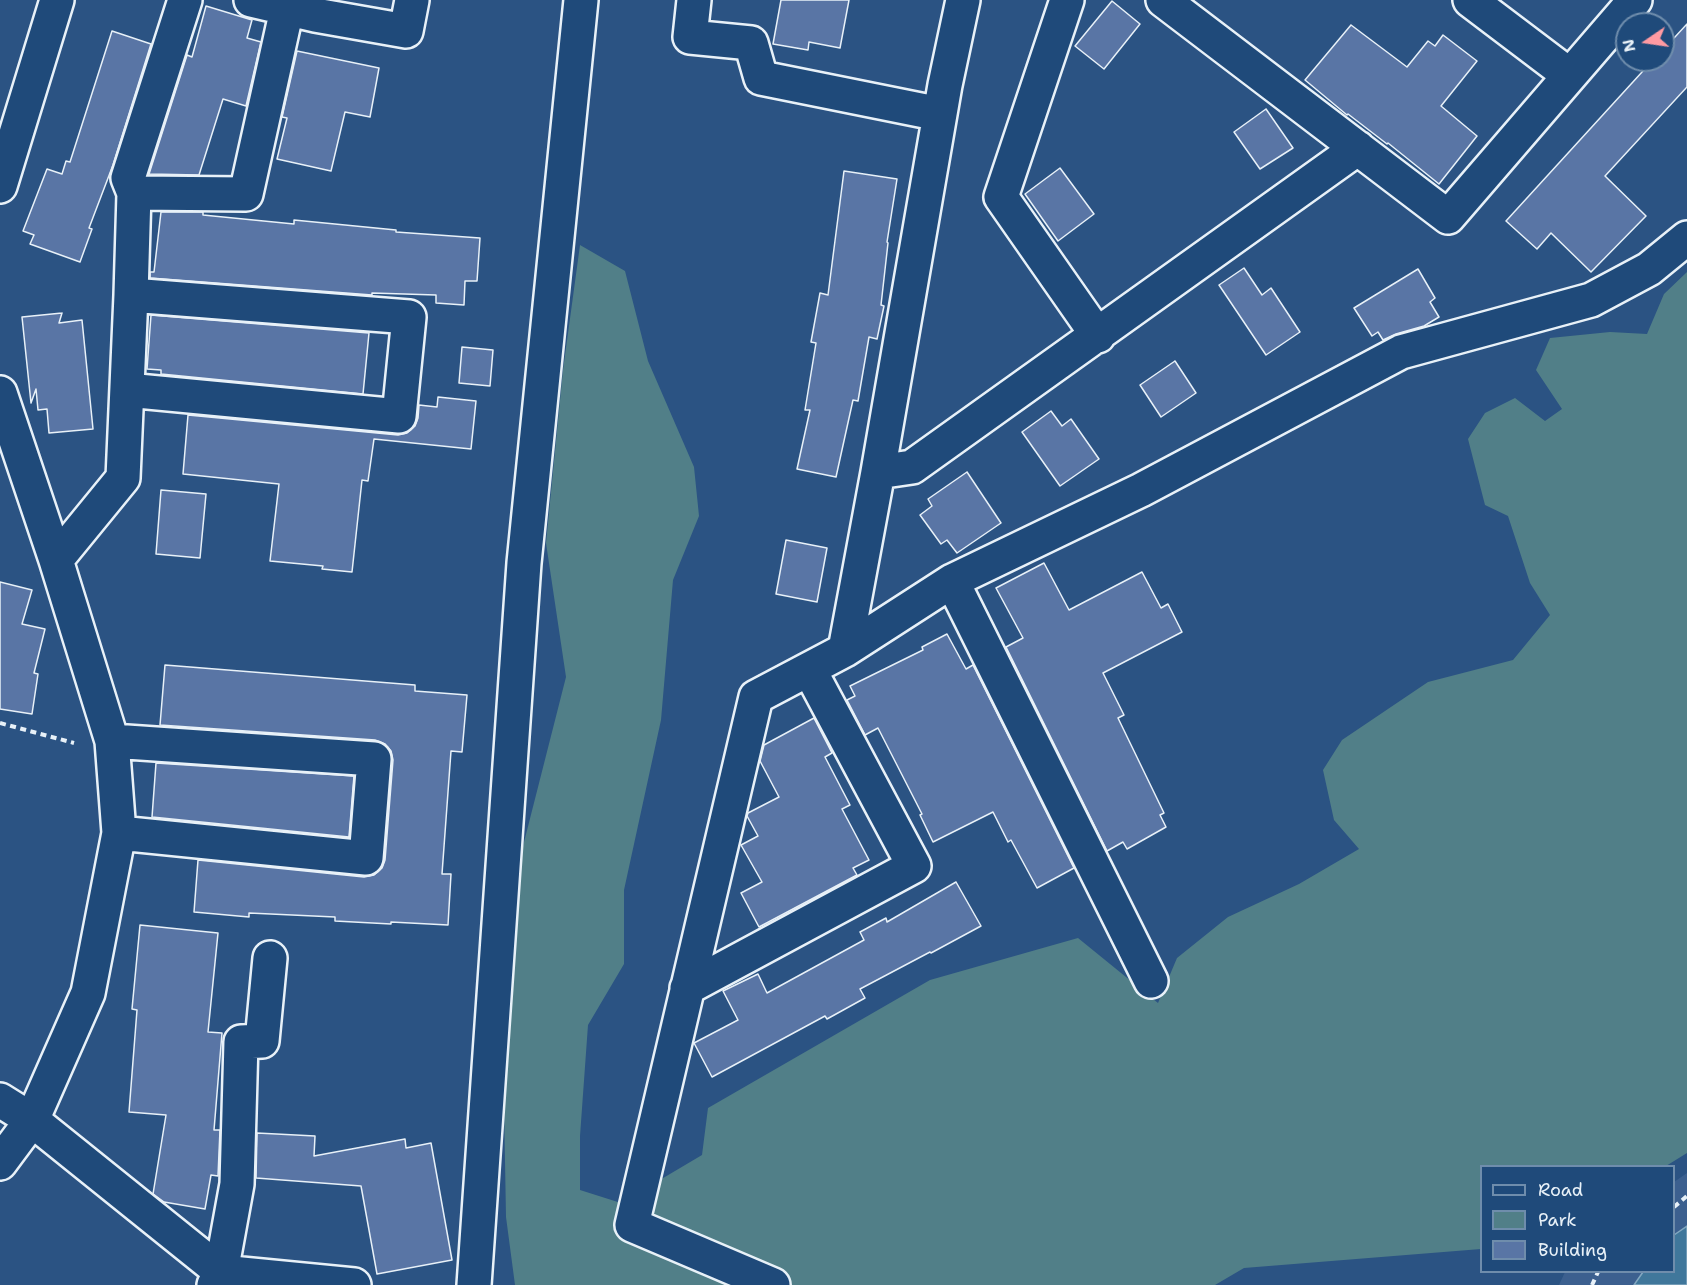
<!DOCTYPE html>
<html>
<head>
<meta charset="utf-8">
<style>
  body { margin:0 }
  #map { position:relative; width:1687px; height:1285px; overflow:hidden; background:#2b5383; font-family:"Shantell Sans",sans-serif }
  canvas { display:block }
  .legend { position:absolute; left:1480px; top:1165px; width:195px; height:108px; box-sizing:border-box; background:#1f4a7a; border:2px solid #6f8dac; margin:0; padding:8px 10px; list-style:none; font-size:18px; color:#e8f1f8 }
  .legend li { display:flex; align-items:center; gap:12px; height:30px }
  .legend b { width:30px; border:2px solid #6f8dac }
  .north { position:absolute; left:1615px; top:12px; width:60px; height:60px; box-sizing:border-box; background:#1f4a7a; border:2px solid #6f8dac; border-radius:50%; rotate:257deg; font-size:16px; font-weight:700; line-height:24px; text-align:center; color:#e8f1f8 }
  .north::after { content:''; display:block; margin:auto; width:21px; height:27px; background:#ff9aa2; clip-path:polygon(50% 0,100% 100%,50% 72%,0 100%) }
</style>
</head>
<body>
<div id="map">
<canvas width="1687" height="1285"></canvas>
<ul class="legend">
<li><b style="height:8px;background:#1f4a7a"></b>Road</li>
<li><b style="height:16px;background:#517f88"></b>Park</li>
<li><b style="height:16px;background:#5975a5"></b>Building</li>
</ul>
<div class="north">N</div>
</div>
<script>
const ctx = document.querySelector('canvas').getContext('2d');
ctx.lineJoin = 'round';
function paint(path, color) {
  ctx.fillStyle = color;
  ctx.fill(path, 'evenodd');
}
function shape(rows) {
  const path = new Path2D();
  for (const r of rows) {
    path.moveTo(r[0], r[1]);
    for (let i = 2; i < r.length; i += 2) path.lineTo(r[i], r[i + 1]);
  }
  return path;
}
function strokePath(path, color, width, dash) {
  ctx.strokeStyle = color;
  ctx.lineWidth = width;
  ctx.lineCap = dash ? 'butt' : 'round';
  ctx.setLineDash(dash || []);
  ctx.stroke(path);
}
paint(shape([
  [1687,1173,1687,1285,1559,1285,1565,1272,1674,1272,1674,1182]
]), '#3c608f');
paint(shape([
  [580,245,625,271,648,361,694,467,699,516,673,580,661,720,624,890,624,964,588,1025,580,1136,580,1190,621,1203,702,1155,708,1108,930,980,1078,938,1158,1003,1177,958,1228,917,1299,884,1359,849,1334,820,1323,770,1342,740,1428,682,1513,660,1550,615,1530,583,1508,516,1485,505,1468,439,1485,413,1515,398,1545,421,1562,409,1536,370,1550,338,1610,332,1647,334,1664,294,1687,272,1687,1153,1666,1166,1482,1166,1481,1249,1244,1268,1215,1285,515,1285,506,1217,503,1049,522,850,566,677,546,543,563,370]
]), '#517f88');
const water = shape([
  [1687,1226,1687,1285,1634,1285,1643,1272,1674,1272,1674,1235,1687,1226]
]);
paint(water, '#40779b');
strokePath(water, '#83a8c0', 1.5);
const building = shape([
  [781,0,849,0,840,48,809,42,808,50,773,44,781,0],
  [1112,1,1140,24,1104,69,1075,46,1112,1],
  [206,6,252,20,247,38,261,42,246,106,223,99,199,175,149,174,187,55,192,57,206,6],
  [1687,24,1687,87,1605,176,1646,216,1591,272,1551,233,1537,249,1506,221,1653,60,1663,60,1663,50,1687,24],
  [1351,25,1407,67,1428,41,1435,46,1443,35,1477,61,1441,106,1477,136,1439,184,1388,143,1387,144,1348,114,1347,115,1305,80,1351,25],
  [112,31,151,44,113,165,89,228,92,229,80,262,30,244,34,235,23,231,47,169,62,174,66,161,70,162,112,31],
  [297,51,379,68,370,117,345,112,331,171,277,159,287,118,282,117,297,51],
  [1266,109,1293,148,1260,169,1234,132,1266,109],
  [1060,168,1094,214,1058,241,1025,194,1060,168],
  [844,171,897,179,887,242,888,243,881,305,884,306,877,339,869,337,858,401,853,400,836,477,797,469,810,410,805,410,816,343,811,342,820,293,828,295,844,171],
  [161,212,203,212,203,215,294,224,294,220,396,230,396,232,480,238,477,281,465,281,464,305,436,303,436,295,372,293,372,295,150,278,150,272,154,272,161,212],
  [1244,268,1262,295,1271,288,1300,332,1266,355,1219,285,1244,268],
  [1418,269,1435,298,1430,302,1439,317,1424,326,1396,334,1383,340,1378,332,1372,336,1354,308,1418,269],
  [62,313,59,323,82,320,93,429,49,433,47,409,38,410,36,389,31,403,22,317,62,313],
  [151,315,369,333,363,394,161,374,161,370,147,369,151,315],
  [462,347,493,350,490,386,459,383,462,347],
  [1175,361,1196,393,1161,417,1140,385,1175,361],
  [438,397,476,401,471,449,374,439,368,481,362,480,352,572,322,569,323,566,270,561,279,484,183,474,188,415,398,435,407,433,415,426,418,418,419,405,437,407,438,397],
  [1051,411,1062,426,1071,419,1099,459,1060,486,1022,432,1051,411],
  [967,472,1001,523,957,553,947,540,941,544,920,515,932,506,928,499,967,472],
  [161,490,206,494,200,558,156,554,161,490],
  [786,540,827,548,817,602,776,594,786,540],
  [1044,563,1069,610,1142,572,1161,608,1168,604,1182,632,1103,673,1124,715,1118,718,1164,813,1160,815,1166,827,1127,849,1123,842,1107,851,1006,647,1023,638,996,588,1044,563],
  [0,582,32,590,22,624,45,629,34,673,38,674,32,714,0,709,0,582],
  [947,634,966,669,973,665,1074,868,1037,888,1011,840,1008,842,993,812,933,842,920,815,922,814,878,728,865,735,847,700,855,696,850,686,923,650,922,647,947,634],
  [165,665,415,685,415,691,467,695,462,752,451,751,442,874,451,874,448,925,391,922,391,924,335,921,335,917,249,913,249,917,194,912,198,860,364,877,374,875,382,868,385,860,393,760,391,751,385,744,375,740,160,725,165,665],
  [814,718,832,753,825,757,850,805,842,809,869,860,853,868,857,875,759,927,741,893,762,882,741,845,758,836,747,816,748,813,779,797,760,761,764,745,814,718],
  [156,763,354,776,349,837,152,817,156,763],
  [956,882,981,926,931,953,930,952,860,989,865,998,827,1019,825,1016,712,1077,694,1043,738,1020,723,991,758,974,767,993,864,940,860,932,886,918,887,922,956,882],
  [140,925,218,933,208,1032,222,1033,214,1130,220,1130,218,1176,211,1175,205,1209,164,1202,153,1194,166,1115,129,1112,137,1010,132,1009,140,925],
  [257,1133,315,1136,314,1156,405,1139,406,1148,431,1143,452,1260,377,1274,361,1186,256,1178,257,1133]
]);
paint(building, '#5975a5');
strokePath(building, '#e8f1f8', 1.5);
const minor = shape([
  [251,0,315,15,406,31,412,0],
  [694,0,690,37,751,43,761,78,940,114],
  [1067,0,1001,197,1098,336],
  [1163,0,1448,217,1635,0],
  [1470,0,1569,75],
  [0,186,57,0],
  [134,193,246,194,287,9],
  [127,390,399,416,409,317,131,295],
  [0,393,56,560,112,741,119,833,88,993,32,1120,0,1163],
  [878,472,912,467,1358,148],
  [56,560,123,478,131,295,134,193,128,178,185,0],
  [952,581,1151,981],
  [845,650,878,472,945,85,963,0],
  [112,741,374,759,366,858,119,833],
  [687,988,914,866,809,669],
  [0,1100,32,1120,221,1272,237,1184,241,1042,262,1041,270,958],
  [214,1285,221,1272,354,1285],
  [474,1285,524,563,581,0],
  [773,1285,632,1225,756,697,845,650,952,581,1141,490,1401,352,1591,300,1649,269,1687,238]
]);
strokePath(minor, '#e8f1f8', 38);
strokePath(shape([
  [0,723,74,743],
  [1674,1207,1687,1196],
  [1592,1285,1598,1272]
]), '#e8f1f8', 4, [6, 4.5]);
strokePath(minor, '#1f4a7a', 33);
</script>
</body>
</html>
